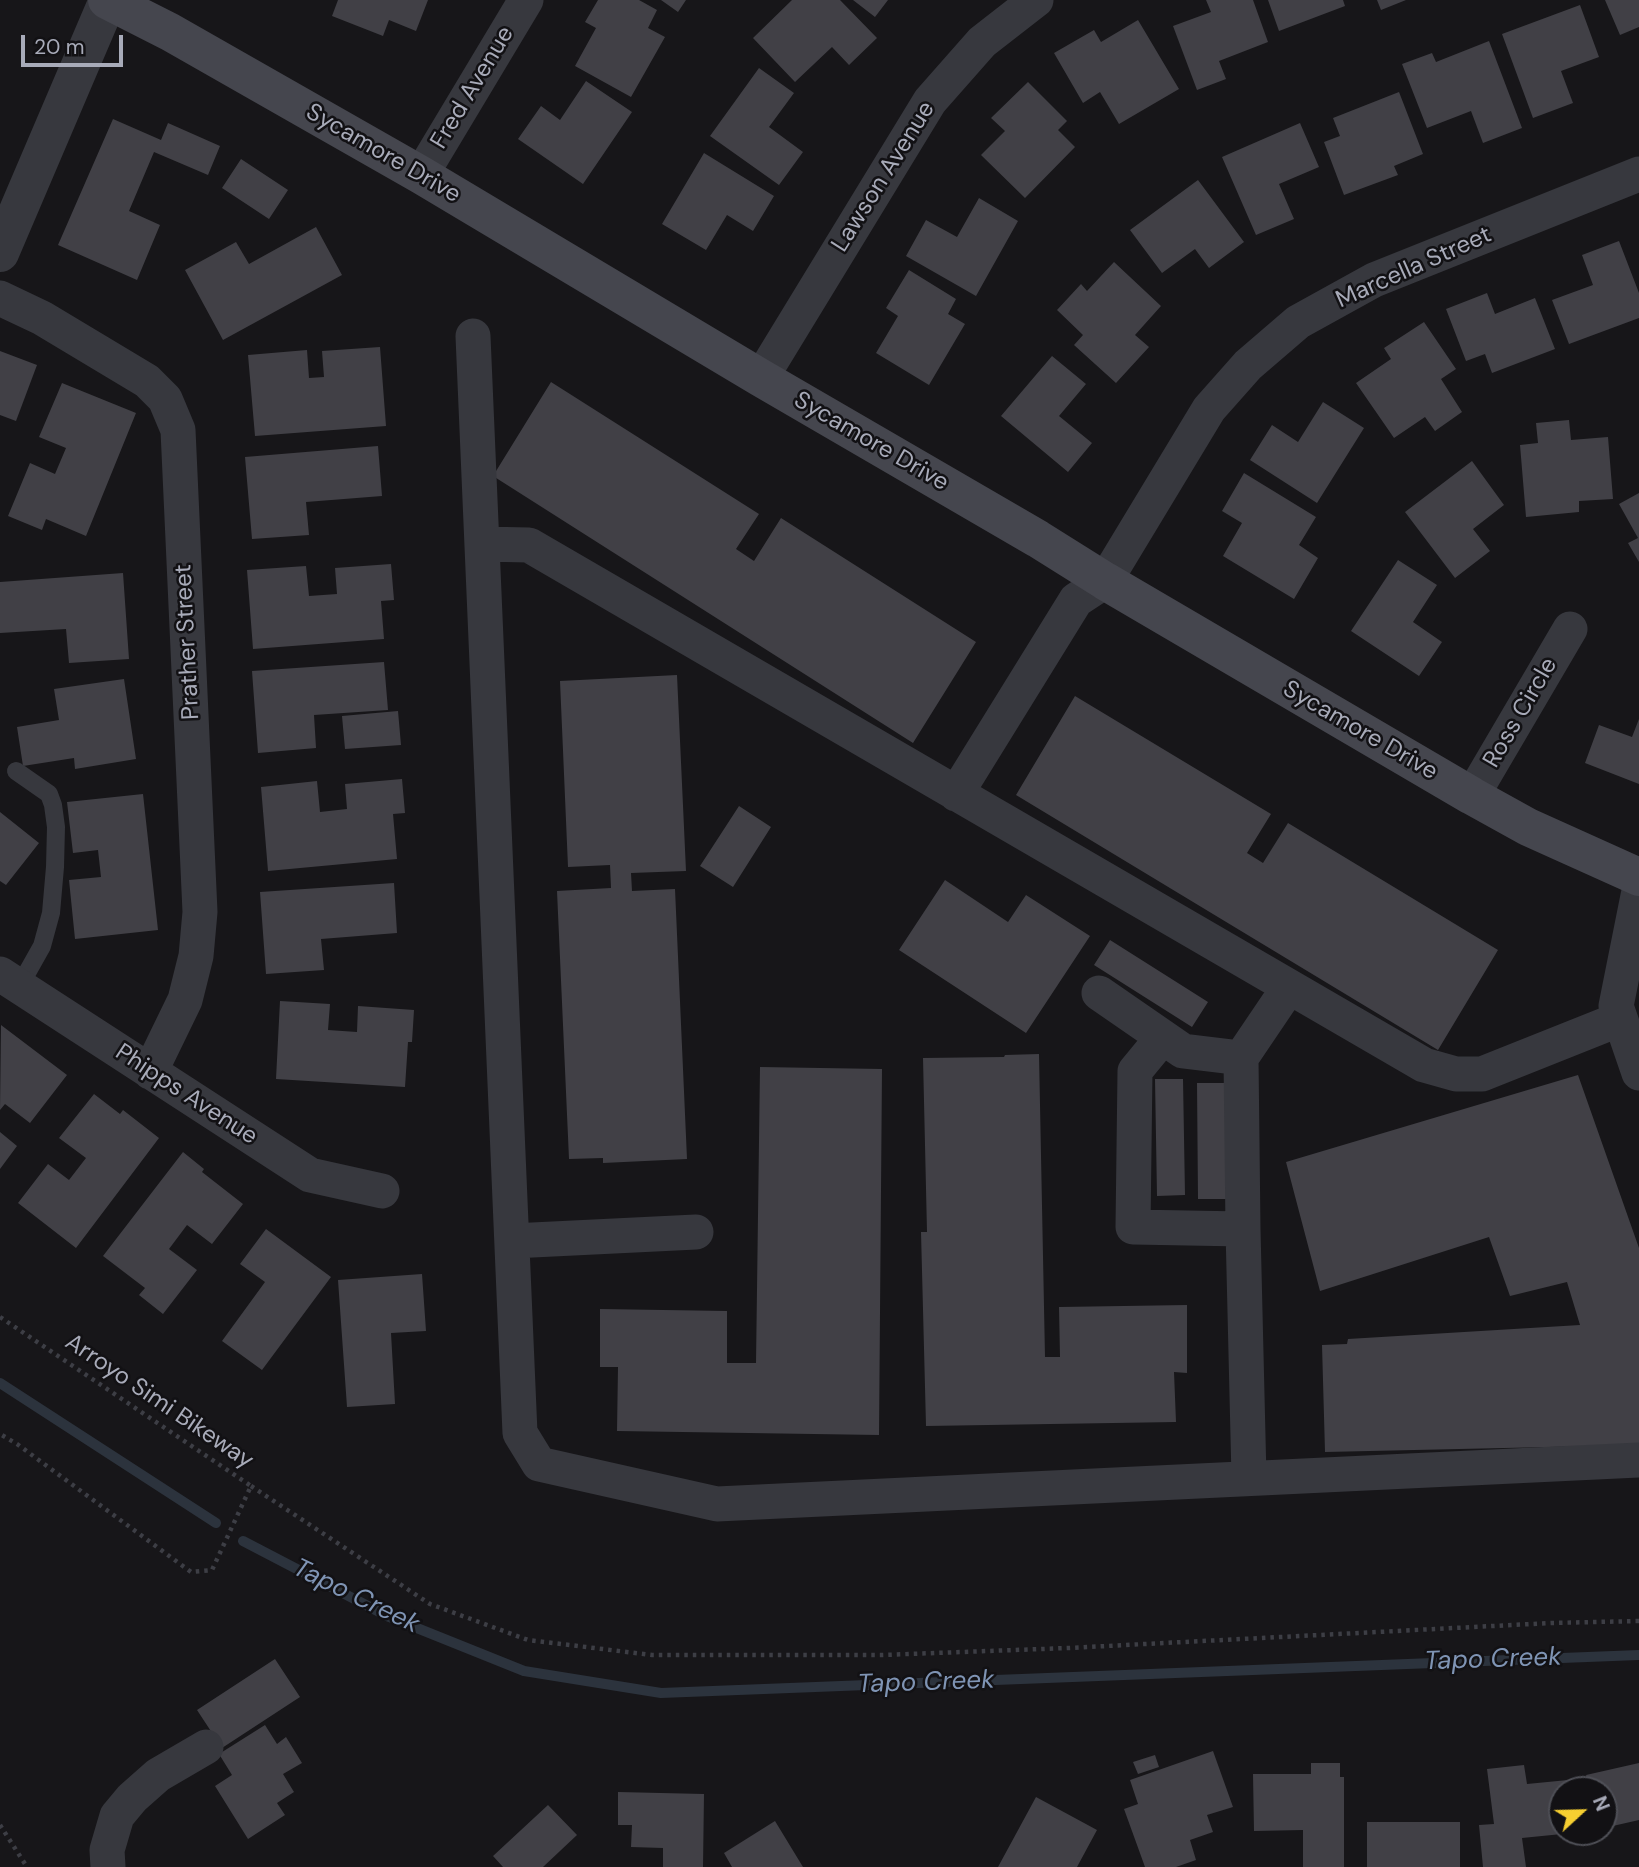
<!DOCTYPE html>
<html>
<head>
<meta charset="utf-8">
<style>
  body { margin:0 }
  #map { position:relative; width:1639px; height:1867px; overflow:hidden; background:#171619; font-family:"DM Sans",sans-serif }
  canvas { display:block }
  .north { position:absolute; left:1548px; top:1776px; width:70px; height:70px; box-sizing:border-box; background:#121114; border:2px solid #4e4f56; border-radius:50%; rotate:68deg; font-size:19px; font-weight:700; line-height:28px; text-align:center; color:#a8abb9 }
  .north::after { content:''; display:block; margin:auto; width:24px; height:32px; background:#f6cf31; clip-path:polygon(50% 0,100% 100%,50% 72%,0 100%) }
  .scale { position:absolute; left:21px; top:35px; width:102px; height:32px; box-sizing:border-box; border:4px solid #a8abb9; border-top:0; padding-left:9px; font-size:21px; line-height:24px; white-space:nowrap; color:#a8abb9; -webkit-text-stroke:5px #121114; paint-order:stroke }
</style>
</head>
<body>
<div id="map">
<canvas width="1639" height="1867"></canvas>
<div class="north">N</div>
<div class="scale">20 m</div>
</div>
<script>
const ctx = document.querySelector('canvas').getContext('2d');
ctx.lineJoin = 'round';
function shape(rows) {
  const path = new Path2D();
  for (const r of rows) {
    path.moveTo(r[0], r[1]);
    for (let i = 2; i < r.length; i += 2) path.lineTo(r[i], r[i + 1]);
  }
  return path;
}
function strokePath(path, color, width, dash) {
  ctx.strokeStyle = color;
  ctx.lineWidth = width;
  ctx.lineCap = dash ? 'butt' : 'round';
  ctx.setLineDash(dash || []);
  ctx.stroke(path);
}
function paint(path, color) {
  ctx.fillStyle = color;
  ctx.fill(path, 'evenodd');
}
function write(font, color, halo, rows, align = 'center') {
  ctx.font = font + ' "DM Sans",sans-serif';
  ctx.lineWidth = 5;
  ctx.setLineDash([]);
  ctx.textBaseline = 'middle';
  ctx.strokeStyle = halo;
  ctx.fillStyle = color;
  for (const [text, x, y, turn = 0] of rows) {
    ctx.save();
    ctx.translate(x, y);
    ctx.rotate((+turn || 0) * Math.PI / 180);
    ctx.textAlign = isNaN(turn) ? turn : align;
    if (halo) ctx.strokeText(text, 0, 0);
    ctx.fillText(text, 0, 0);
    ctx.restore();
  }
}
strokePath(shape([
  [0,1383,216,1523],
  [243,1541,387,1616,524,1671,661,1693,1639,1655]
]), '#2c333d', 10);
paint(shape([
  [338,0,428,0,416,31,389,20,383,36,332,16],
  [598,0,639,0,657,10,648,28,665,37,631,97,575,66,596,28,585,22],
  [661,0,686,0,678,12],
  [792,0,840,0,877,38,849,65,832,47,795,82,753,38],
  [853,0,888,0,875,17],
  [1206,0,1253,0,1268,42,1219,61,1226,79,1197,90,1173,26,1211,12],
  [1268,0,1343,0,1345,6,1279,31],
  [1377,0,1406,0,1381,10],
  [1605,0,1639,0,1639,27,1620,35],
  [1580,5,1599,57,1561,71,1573,103,1533,118,1502,34],
  [1138,20,1179,89,1119,124,1100,92,1083,103,1054,53,1094,30,1101,42],
  [1489,41,1522,128,1483,143,1471,111,1427,128,1402,64,1432,53,1436,62],
  [759,68,794,93,769,127,803,152,779,185,710,136],
  [586,81,632,112,583,184,518,139,541,106,560,120],
  [1028,82,1067,121,1058,130,1075,147,1025,198,981,155,1005,131,991,118],
  [1399,92,1423,154,1394,166,1398,175,1344,195,1324,142,1340,136,1333,118],
  [113,119,161,140,168,123,220,146,208,175,154,152,129,211,160,225,137,280,58,245],
  [1300,123,1319,167,1279,184,1294,219,1256,235,1222,157],
  [704,153,774,196,753,231,727,215,706,250,662,224],
  [241,159,288,190,269,219,222,188],
  [1198,180,1244,242,1209,268,1195,249,1162,273,1130,230],
  [979,198,1018,221,976,296,906,256,926,220,957,237],
  [316,227,342,275,223,340,185,270,236,242,249,264],
  [1619,241,1639,293,1639,318,1569,344,1552,300,1593,285,1582,255],
  [1114,262,1161,306,1135,335,1149,347,1116,383,1074,345,1083,335,1057,310,1081,284,1087,291],
  [909,270,956,299,948,314,965,324,929,385,876,353,898,316,886,308],
  [1487,293,1495,314,1535,298,1555,349,1492,373,1485,354,1466,361,1446,309],
  [1424,322,1456,369,1441,379,1462,412,1435,431,1425,417,1394,438,1356,383,1391,359,1384,348],
  [380,347,386,426,255,436,248,355,307,350,309,378,324,377,322,351],
  [0,351,37,365,16,421,0,415],
  [1052,356,1086,384,1059,416,1092,443,1068,472,1001,416],
  [551,382,759,514,736,549,754,561,781,518,976,642,913,743,493,476],
  [62,383,136,413,86,536,46,519,42,530,8,516,30,463,55,474,66,448,39,437],
  [1323,402,1364,428,1317,503,1250,460,1272,425,1298,442],
  [1569,420,1571,440,1608,437,1613,499,1579,501,1579,512,1526,517,1520,445,1538,443,1536,423],
  [378,446,382,496,306,502,309,535,252,539,245,457],
  [1472,461,1504,505,1473,529,1490,551,1455,578,1405,512],
  [1244,473,1316,517,1299,545,1318,558,1294,599,1223,556,1242,523,1222,511],
  [1639,493,1639,562,1628,543,1638,538,1619,504],
  [1398,560,1437,585,1413,622,1442,642,1419,676,1351,631],
  [391,564,394,600,381,601,384,639,253,649,247,570,306,566,309,596,337,594,335,568],
  [123,573,129,659,69,663,66,629,0,633,0,582],
  [384,662,388,710,314,715,316,748,258,753,252,671],
  [677,675,686,871,631,873,632,891,675,889,687,1159,603,1163,603,1158,569,1159,557,891,611,888,610,865,568,867,560,681],
  [124,679,136,759,75,769,74,758,23,766,17,727,59,720,54,689],
  [1075,696,1271,814,1247,853,1263,863,1288,823,1498,950,1438,1050,1016,795],
  [398,711,401,745,345,749,342,716],
  [1639,719,1639,784,1585,763,1599,725,1632,737],
  [402,779,405,813,393,814,397,859,268,871,261,787,317,781,320,812,347,809,345,784],
  [143,794,158,930,75,939,69,880,101,877,98,850,73,853,67,802],
  [739,806,771,827,733,887,700,866],
  [0,812,39,843,6,885,0,881],
  [945,880,1008,922,1026,895,1090,936,1026,1033,899,950],
  [394,883,397,933,321,939,324,970,266,974,260,892],
  [1110,940,1208,1002,1192,1027,1094,965],
  [280,1001,330,1004,328,1030,357,1032,358,1006,414,1010,412,1042,408,1042,405,1087,276,1079],
  [1,1025,67,1075,30,1123,5,1104,0,1110],
  [1039,1054,1045,1357,1060,1357,1059,1307,1187,1305,1187,1373,1174,1372,1176,1422,926,1426,921,1232,927,1232,923,1058,1004,1057,1005,1055],
  [760,1067,882,1069,879,1435,617,1431,618,1367,600,1367,600,1309,727,1311,727,1363,756,1363],
  [1578,1075,1639,1248,1639,1445,1325,1452,1322,1345,1347,1344,1348,1339,1580,1325,1567,1282,1510,1296,1489,1237,1320,1291,1286,1162],
  [1155,1079,1183,1079,1185,1195,1157,1196],
  [1197,1083,1226,1083,1227,1199,1198,1199],
  [94,1094,120,1114,123,1110,159,1138,76,1248,18,1203,48,1164,69,1180,86,1158,59,1138],
  [0,1132,17,1146,0,1169],
  [183,1152,204,1169,202,1172,243,1204,212,1244,187,1225,169,1249,197,1270,163,1314,139,1295,145,1288,103,1256],
  [266,1229,331,1277,262,1370,222,1341,265,1282,240,1264],
  [422,1274,426,1331,391,1333,395,1404,347,1407,338,1280],
  [275,1659,300,1697,222,1748,197,1710],
  [265,1725,277,1744,286,1737,302,1763,283,1774,294,1792,277,1803,285,1815,248,1839,215,1786,232,1775,219,1754],
  [1213,1751,1233,1807,1207,1815,1213,1832,1190,1840,1196,1860,1176,1867,1145,1867,1124,1809,1138,1804,1130,1780],
  [1155,1755,1159,1767,1138,1774,1133,1762],
  [1311,1763,1340,1763,1340,1777,1344,1777,1344,1867,1303,1867,1303,1830,1254,1831,1253,1774,1311,1774],
  [1639,1763,1639,1820,1604,1828,1604,1790,1590,1790,1586,1775],
  [1524,1765,1527,1784,1568,1780,1569,1790,1562,1790,1562,1834,1522,1838,1526,1867,1483,1867,1479,1825,1494,1824,1487,1769],
  [618,1792,704,1794,703,1867,663,1867,663,1848,631,1847,632,1825,618,1825],
  [1036,1797,1097,1830,1077,1867,998,1867],
  [548,1805,577,1835,543,1867,503,1867,493,1856],
  [775,1821,803,1867,732,1867,724,1853],
  [1367,1822,1460,1822,1460,1867,1367,1867]
]), '#414046');
strokePath(shape([
  [0,1317,251,1486,212,1570,191,1572,17,1444,0,1434],
  [251,1486,430,1604,528,1640,652,1655,882,1655,1068,1648,1551,1623,1639,1621],
  [0,1825,27,1867]
]), '#3d3e45', 4.5, [3.5, 5]);
strokePath(shape([
  [16,771,49,794,53,805,56,827,55,867,51,913,42,946,19,987]
]), '#37383e', 18);
strokePath(shape([
  [421,175,526,0],
  [0,298,42,318,147,381,165,399,178,430,200,912,196,956,185,1000,150,1072],
  [473,336,520,1433,539,1464,717,1504,1639,1460],
  [761,378,930,101,982,42,1036,0],
  [482,544,529,545,1424,1065,1456,1074,1482,1074,1620,1019],
  [956,794,1076,600,1105,581,1209,409,1248,365,1298,322,1374,280,1639,174],
  [1472,796,1570,629],
  [1639,891,1616,1006,1639,1073],
  [0,974,310,1175,382,1191],
  [1099,993,1183,1051,1241,1058,1289,987],
  [1163,1037,1135,1071,1133,1227,1243,1229,1241,1058],
  [1243,1229,1249,1478],
  [512,1241,696,1232],
  [108,1867,107,1850,117,1816,132,1798,158,1775,206,1747]
]), '#37383e', 35);
strokePath(shape([
  [0,253,108,0]
]), '#37383e', 38);
strokePath(shape([
  [107,0,170,32,421,175,761,378,1038,539,1105,581,1472,796,1528,827,1639,877]
]), '#45464e', 38);
write('24px', '#a8abb9', '#121114', [
  ["Fred Avenue",473,88,-59],
  ["Sycamore Drive",383,154,30],
  ["Lawson Avenue",884,177,-58],
  ["Marcella Street",1414,268,-24],
  ["Sycamore Drive",871,442,30],
  ["Prather Street",188,642,-93],
  ["Ross Circle",1521,713,-60],
  ["Sycamore Drive",1360,731,30],
  ["Phipps Avenue",186,1095,33],
  ["Arroyo Simi Bikeway",159,1402,34]
]);
write('italic 26px', '#7f94b4', '#121114', [
  ["Tapo Creek",356,1597,26],
  ["Tapo Creek",1493,1660,-2],
  ["Tapo Creek",926,1683,-2]
]);
</script>
</body>
</html>
